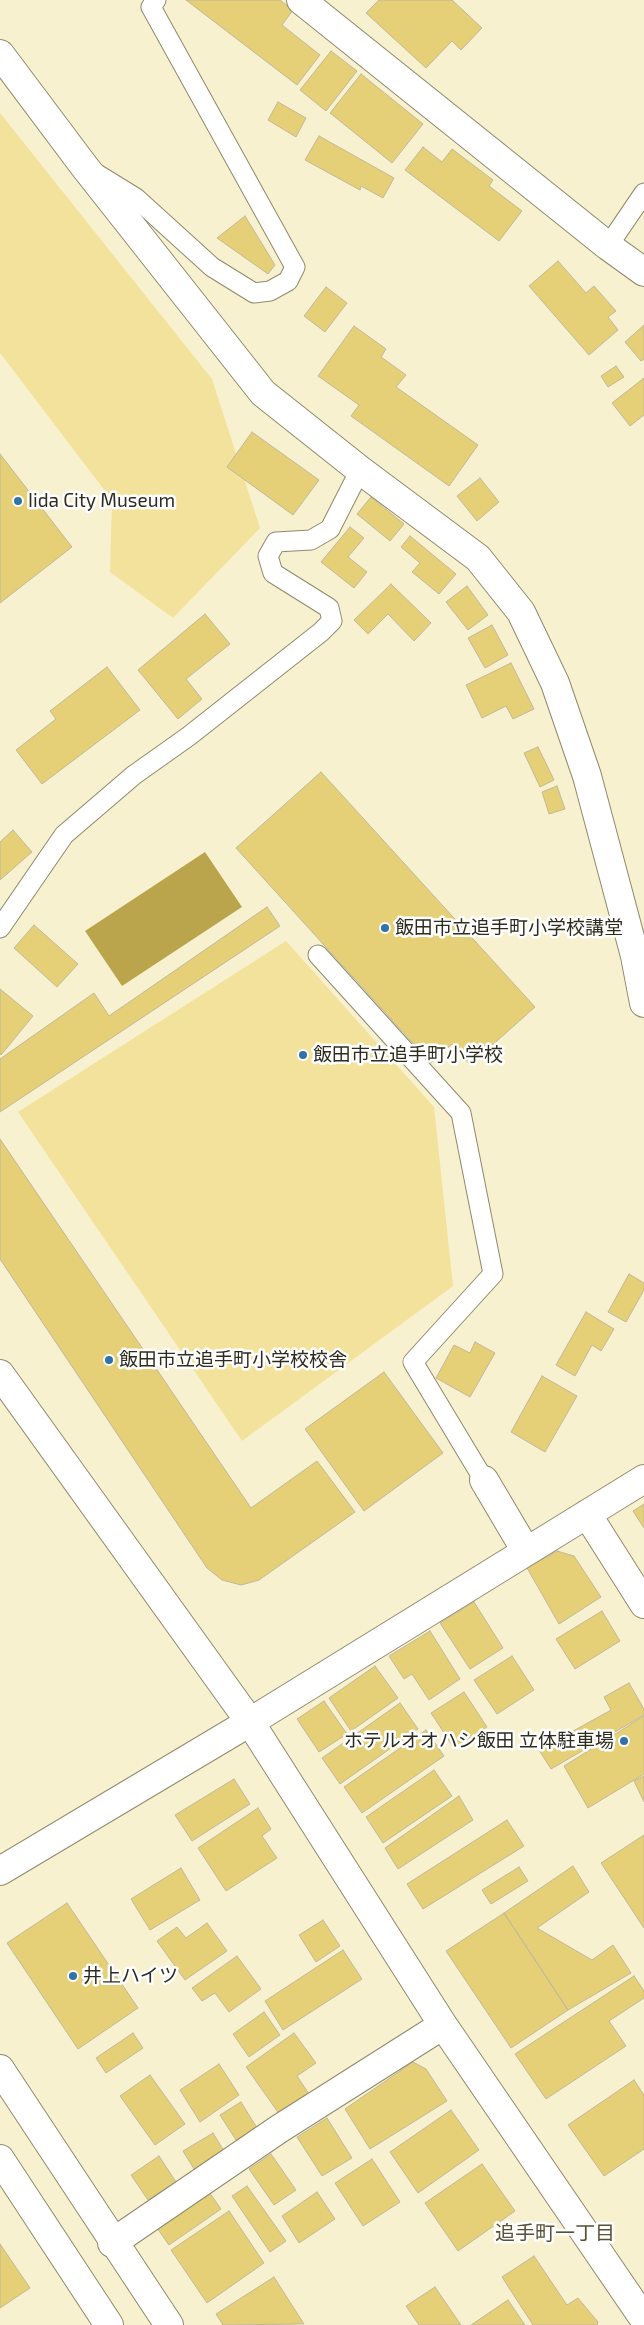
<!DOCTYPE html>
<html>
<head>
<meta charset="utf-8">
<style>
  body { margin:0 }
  canvas { display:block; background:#f8f1d0 }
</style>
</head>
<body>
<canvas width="644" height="2325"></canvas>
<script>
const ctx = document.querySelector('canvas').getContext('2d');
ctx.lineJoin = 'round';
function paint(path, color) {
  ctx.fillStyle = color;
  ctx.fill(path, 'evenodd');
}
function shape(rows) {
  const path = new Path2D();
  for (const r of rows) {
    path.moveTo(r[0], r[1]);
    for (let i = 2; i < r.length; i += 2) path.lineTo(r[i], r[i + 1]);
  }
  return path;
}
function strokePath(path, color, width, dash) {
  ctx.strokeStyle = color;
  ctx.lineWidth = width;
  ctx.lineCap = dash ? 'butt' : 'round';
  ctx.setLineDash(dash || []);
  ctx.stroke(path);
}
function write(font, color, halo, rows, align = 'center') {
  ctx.font = font + ' "Exo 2","Noto Sans JP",sans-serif';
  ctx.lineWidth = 5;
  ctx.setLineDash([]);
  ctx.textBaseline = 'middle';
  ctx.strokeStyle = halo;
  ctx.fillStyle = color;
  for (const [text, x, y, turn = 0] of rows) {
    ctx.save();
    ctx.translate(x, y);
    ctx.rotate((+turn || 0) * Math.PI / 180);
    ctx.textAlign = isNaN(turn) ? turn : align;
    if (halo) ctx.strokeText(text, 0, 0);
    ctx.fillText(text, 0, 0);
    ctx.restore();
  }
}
paint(shape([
  [0,113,212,379,260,528,173,618,110,572,112,500,0,353],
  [286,941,434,1107,453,1286,242,1441,18,1112]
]), '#f3e29b');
paint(shape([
  [205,852,242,907,122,986,85,931]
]), '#baa54c');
const building = shape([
  [186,0,280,0,293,10,282,25,320,55,297,85,186,0],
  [379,0,452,0,482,28,461,50,452,41,426,68,366,13,379,0],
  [331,51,357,71,326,111,300,90,331,51],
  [361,74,423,124,392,163,330,113,361,74],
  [278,102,306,118,296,137,268,120,278,102],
  [319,136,394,178,383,198,361,186,360,190,305,160,319,136],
  [423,147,442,162,452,149,493,180,489,186,522,211,499,241,405,170,423,147],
  [245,216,275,265,268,274,217,238,245,216],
  [558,261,586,293,594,286,616,311,608,317,618,330,589,355,529,286,558,261],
  [326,287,347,303,325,332,304,316,326,287],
  [644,325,644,359,641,361,625,342,644,325],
  [354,326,386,349,381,357,406,375,396,387,478,445,449,486,351,416,359,405,318,376,354,326],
  [616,366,624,377,608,387,601,376,616,366],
  [644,378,644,415,630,426,612,403,644,378],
  [252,432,319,480,293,515,227,467,252,432],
  [0,454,72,547,0,603,0,454],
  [480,478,499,502,477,521,457,496,480,478],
  [371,497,404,524,390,541,357,514,371,497],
  [350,527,364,538,348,557,367,572,354,588,321,562,350,527],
  [410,536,456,574,439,594,412,572,420,563,401,547,410,536],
  [391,584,431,623,414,641,388,614,368,634,354,620,391,584],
  [467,586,488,615,468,630,446,602,467,586],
  [205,614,230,644,186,679,202,699,178,719,138,670,205,614],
  [492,625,508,655,485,668,468,638,492,625],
  [511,663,534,709,513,719,506,706,482,718,466,685,511,663],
  [107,667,140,710,42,784,16,750,56,719,50,711,107,667],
  [538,747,554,780,540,787,524,753,538,747],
  [321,772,535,1007,470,1065,452,1044,431,1063,236,848,321,772],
  [557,786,565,809,549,814,542,792,557,786],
  [13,830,32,852,0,880,0,842,13,830],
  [267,907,280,926,0,1112,0,1059,94,993,109,1016,267,907],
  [34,925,78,964,57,987,14,948,34,925],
  [0,989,33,1016,1,1055,0,1054,0,989],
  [0,1139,251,1508,317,1461,355,1512,259,1580,241,1585,222,1580,207,1568,0,1259,0,1139],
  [629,1274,644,1283,644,1290,626,1322,608,1312,629,1274],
  [586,1312,614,1329,601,1351,592,1345,575,1376,556,1365,586,1312],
  [475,1342,495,1353,470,1397,436,1378,454,1345,470,1353,475,1342],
  [384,1372,443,1453,364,1511,305,1429,384,1372],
  [542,1376,577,1396,545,1452,511,1432,542,1376],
  [644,1504,644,1528,633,1511,644,1504],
  [557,1551,574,1556,601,1597,559,1624,527,1568,557,1551],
  [474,1602,503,1648,470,1669,440,1623,474,1602],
  [602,1611,620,1641,575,1669,556,1639,602,1611],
  [430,1631,460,1679,429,1700,412,1674,404,1679,389,1656,430,1631],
  [512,1656,534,1690,497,1714,474,1680,512,1656],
  [375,1666,398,1698,351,1731,329,1698,375,1666],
  [629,1683,644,1709,644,1715,551,1769,539,1750,611,1710,604,1697,629,1683],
  [464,1692,487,1727,454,1748,431,1713,464,1692],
  [324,1701,347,1734,319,1752,297,1719,324,1701],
  [400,1703,418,1729,340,1784,322,1758,400,1703],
  [644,1716,644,1774,588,1808,564,1766,644,1716],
  [426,1730,444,1756,362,1813,344,1787,426,1730],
  [434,1770,452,1796,383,1843,366,1817,434,1770],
  [644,1776,644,1802,634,1781,644,1776],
  [234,1779,250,1804,192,1841,175,1815,234,1779],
  [459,1796,473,1820,398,1869,385,1848,459,1796],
  [258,1808,271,1829,262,1836,277,1858,226,1891,198,1848,258,1808],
  [507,1820,524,1846,423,1909,407,1884,507,1820],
  [644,1835,644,1928,601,1863,644,1835],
  [573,1866,589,1892,537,1928,592,1960,613,1945,631,1973,568,2010,504,1913,573,1866],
  [519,1867,528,1881,491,1904,482,1890,519,1867],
  [181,1868,200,1900,150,1930,131,1899,181,1868],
  [67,1903,138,2008,78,2049,7,1943,67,1903],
  [504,1913,568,2010,511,2048,446,1951,504,1913],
  [323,1920,340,1946,316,1962,299,1935,323,1920],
  [207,1923,227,1951,185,1980,157,1941,177,1927,186,1938,207,1923],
  [343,1950,362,1979,283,2030,265,2001,343,1950],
  [237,1956,261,1989,229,2012,215,1993,202,2001,192,1988,237,1956],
  [634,1976,644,1991,644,1998,609,2021,626,2046,546,2099,515,2054,634,1976],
  [264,2012,280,2035,249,2057,233,2034,264,2012],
  [133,2033,143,2048,106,2073,96,2058,133,2033],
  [294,2033,316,2063,297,2076,309,2094,280,2115,246,2067,294,2033],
  [413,2062,426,2069,447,2101,370,2149,345,2109,413,2062],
  [219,2064,239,2095,200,2122,180,2090,219,2064],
  [150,2075,185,2124,155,2145,120,2096,150,2075],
  [634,2080,644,2095,644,2149,604,2176,568,2125,634,2080],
  [241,2102,257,2128,236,2140,220,2115,241,2102],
  [451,2110,479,2150,418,2193,390,2152,451,2110],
  [327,2118,352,2158,322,2176,297,2137,327,2118],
  [213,2133,224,2151,194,2169,183,2151,213,2133],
  [271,2154,296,2190,274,2205,249,2169,271,2154],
  [159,2156,176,2182,148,2200,131,2175,159,2156],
  [372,2159,400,2202,363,2226,335,2183,372,2159],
  [482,2164,515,2211,458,2251,425,2203,482,2164],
  [247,2186,286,2241,270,2252,232,2196,247,2186],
  [209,2192,221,2209,169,2245,157,2228,209,2192],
  [317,2192,335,2219,299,2243,282,2216,317,2192],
  [229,2211,264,2263,207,2303,171,2250,229,2211],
  [0,2244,30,2288,0,2308,0,2244],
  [534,2256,567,2305,578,2298,598,2322,597,2325,533,2325,502,2277,534,2256],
  [274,2277,304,2324,223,2325,216,2314,274,2277],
  [435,2287,461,2325,419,2325,406,2306,435,2287],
  [508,2300,525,2325,471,2325,508,2300]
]);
paint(building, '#e5cf77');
strokePath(building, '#c0b99a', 1);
const lane = shape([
  [97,174,136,198,212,267,254,293,270,291,288,281,295,267,151,7,156,0],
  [608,246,644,193],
  [0,928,64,835,134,775,189,736,321,632,332,621,329,608,273,573,268,556,276,542,311,540,330,529,360,470],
  [318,955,461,1113,493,1274,413,1362,484,1480]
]);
const street = shape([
  [301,0,608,246,644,272],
  [0,1374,250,1722,443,2025,644,2319],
  [484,1480,526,1551],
  [587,1514,644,1604],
  [250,1722,644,1479],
  [112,2243,279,2129,443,2025]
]);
const secondary = shape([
  [0,54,84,166,263,393,360,470,478,558,521,612,555,683,587,776,635,956,644,1003],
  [0,1871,250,1722],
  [0,2069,169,2325],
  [0,2159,109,2325]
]);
strokePath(lane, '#90896b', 21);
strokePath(street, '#90896b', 30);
strokePath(secondary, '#90896b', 30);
strokePath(lane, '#fff', 19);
strokePath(street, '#fff', 28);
strokePath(secondary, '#fff', 28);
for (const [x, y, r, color] of [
  [18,501,5,"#3073a9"],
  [385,928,5,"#3073a9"],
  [303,1055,5,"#3073a9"],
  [109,1360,5,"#3073a9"],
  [624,1741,5,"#3073a9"],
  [73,1976,5,"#3073a9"]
]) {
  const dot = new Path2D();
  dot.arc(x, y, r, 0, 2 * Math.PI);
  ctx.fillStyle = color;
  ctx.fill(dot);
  strokePath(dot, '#fff', 2);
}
write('19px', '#2e2b1f', '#fff', [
  ["Iida City Museum",28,501],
  ["飯田市立追手町小学校講堂",395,928],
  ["飯田市立追手町小学校",313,1055],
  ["飯田市立追手町小学校校舎",119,1360],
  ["ホテルオオハシ飯田 立体駐車場",614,1741,"right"],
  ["井上ハイツ",83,1976]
], 'left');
write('20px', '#575135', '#fff', [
  ["追手町一丁目",555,2233]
]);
</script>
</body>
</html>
